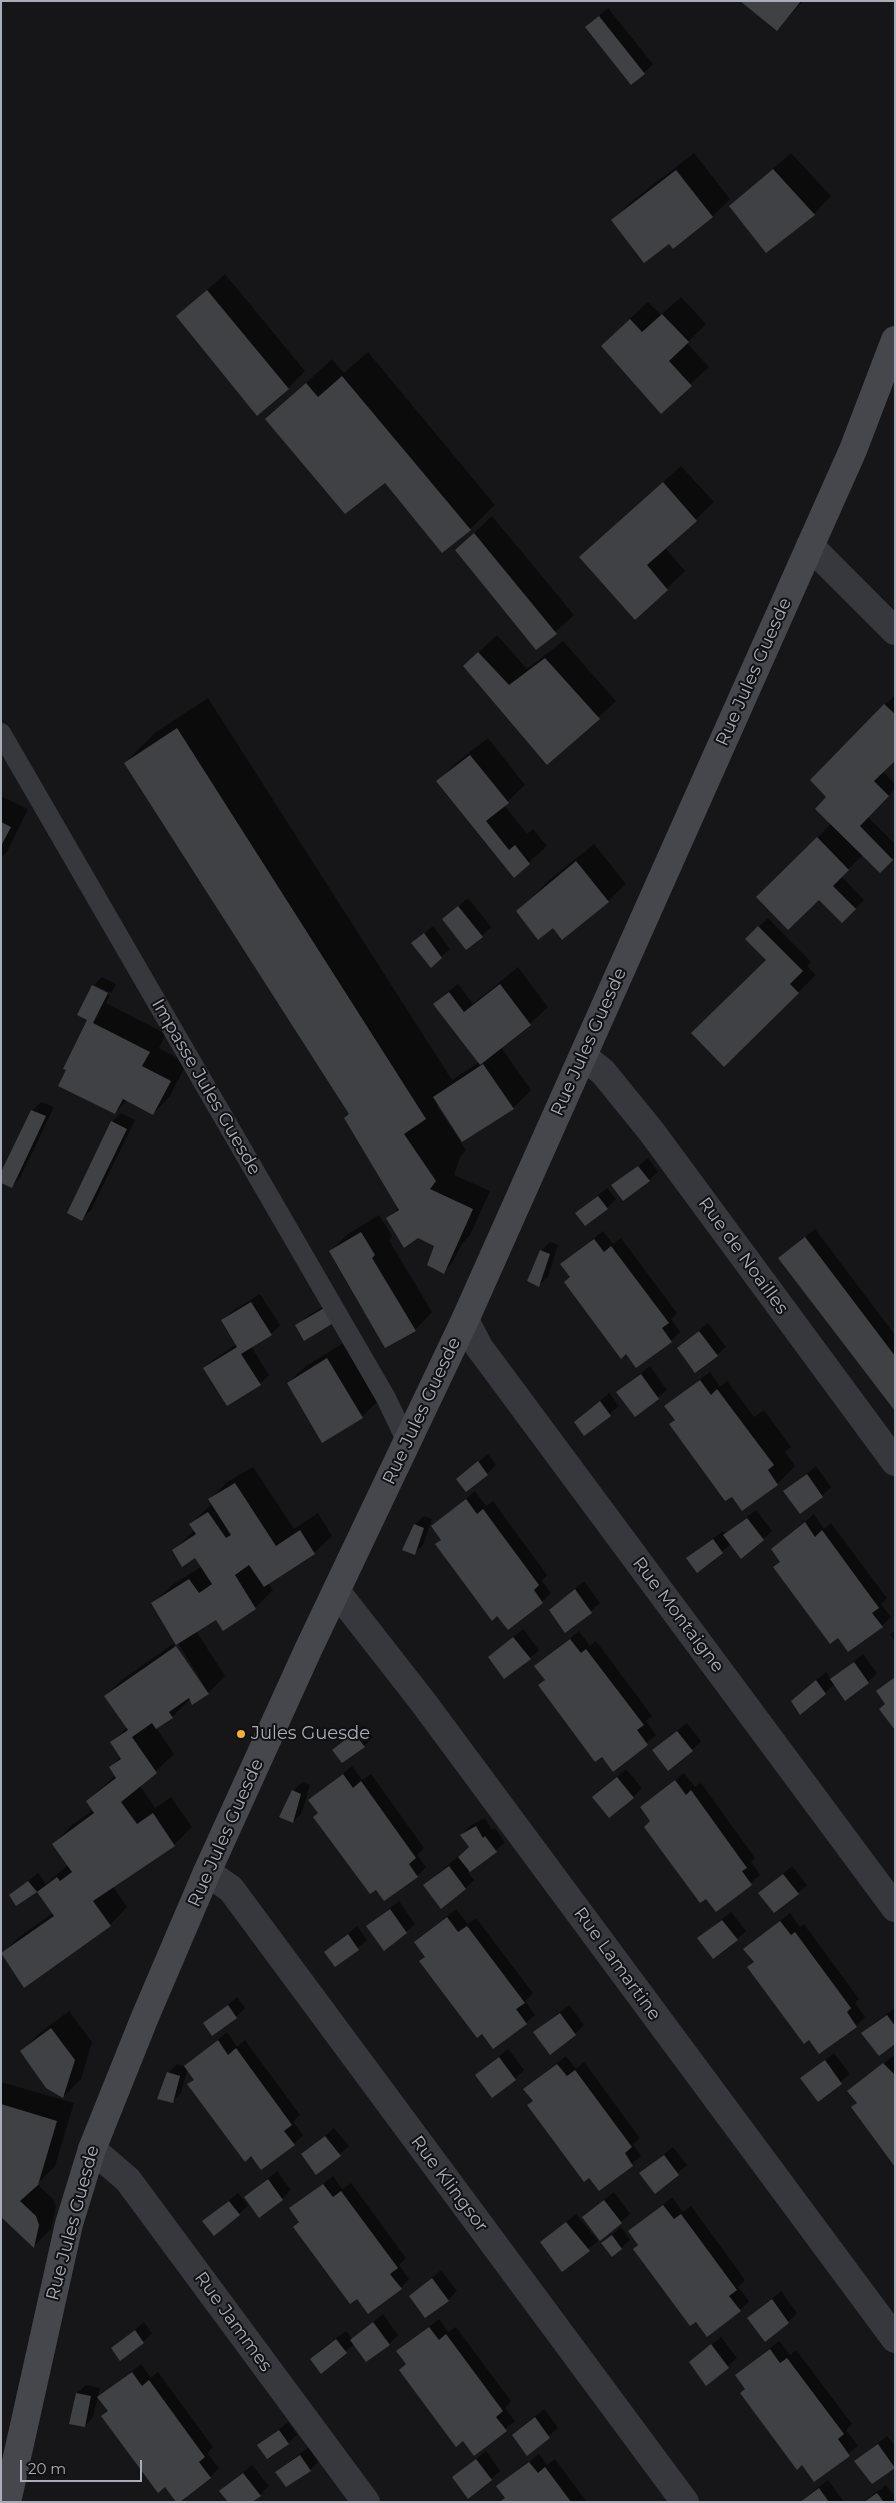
<!DOCTYPE html>
<html>
<head>
<meta charset="utf-8">
<style>
  body { margin:0 }
  #map { position:relative; width:896px; height:2503px; overflow:hidden; background:#161618; font-family:Montserrat,sans-serif }
  canvas { display:block }
  .frame { position:absolute; inset:0; border:2px solid #a8adb8; pointer-events:none }
  .scale { position:absolute; left:20px; top:2460px; width:122px; height:22px; box-sizing:border-box; border:2px solid #a8adb8; border-top:0; padding-left:6px; font-size:15px; line-height:18px; white-space:nowrap; color:#a8adb8; -webkit-text-stroke:4px #111113; paint-order:stroke }
</style>
</head>
<body>
<div id="map">
<canvas width="896" height="2503"></canvas>
<div class="frame"></div>
<div class="scale">20 m</div>
</div>
<script>
const ctx = document.querySelector('canvas').getContext('2d');
ctx.lineJoin = 'round';
function paint(path, color) {
  ctx.fillStyle = color;
  ctx.fill(path, 'evenodd');
}
function shape(rows) {
  const path = new Path2D();
  for (const r of rows) {
    path.moveTo(r[0], r[1]);
    for (let i = 2; i < r.length; i += 2) path.lineTo(r[i], r[i + 1]);
  }
  return path;
}
function strokePath(path, color, width, dash) {
  ctx.strokeStyle = color;
  ctx.lineWidth = width;
  ctx.lineCap = dash ? 'butt' : 'round';
  ctx.setLineDash(dash || []);
  ctx.stroke(path);
}
function write(font, color, halo, rows, align = 'center') {
  ctx.font = font + ' Montserrat,sans-serif';
  ctx.lineWidth = 4;
  ctx.setLineDash([]);
  ctx.textBaseline = 'middle';
  ctx.strokeStyle = halo;
  ctx.fillStyle = color;
  for (const [text, x, y, turn = 0] of rows) {
    ctx.save();
    ctx.translate(x, y);
    ctx.rotate((+turn || 0) * Math.PI / 180);
    ctx.textAlign = isNaN(turn) ? turn : align;
    if (halo) ctx.strokeText(text, 0, 0);
    ctx.fillText(text, 0, 0);
    ctx.restore();
  }
}
paint(shape([
  [742,1,803,1,777,30],
  [608,8,653,64,644,73,586,27],
  [694,153,730,199,712,217,613,220,631,202],
  [791,153,831,196,814,214,767,252,730,206],
  [225,274,305,371,288,388,178,316],
  [681,297,706,324,687,343,709,367,661,412,620,328,648,302,661,315],
  [368,352,495,505,470,529,385,481,267,419,332,359,344,373],
  [681,466,714,502,665,548,685,571,635,618,580,557],
  [492,516,574,615,537,648,456,550],
  [497,635,527,669,563,641,616,701,548,763,464,666],
  [894,696,895,760,883,772,895,784,895,789,868,817,895,844,895,857,880,871,863,855,841,876,864,900,842,921,821,900,758,897,831,824,829,796,812,780],
  [208,698,452,1080,479,1062,435,1004,444,995,458,984,473,1004,518,967,548,1007,530,1024,501,1047,531,1090,513,1108,439,1104,437,1106,466,1150,460,1157,454,1175,490,1191,470,1235,462,1244,452,1263,444,1272,436,1245,388,1218,399,1208,350,1113,125,763,156,732],
  [488,738,525,785,504,805,527,834,533,829,547,846,514,876,438,781,456,763],
  [1,796,28,809,7,852,1,857],
  [594,844,626,884,608,901,553,926,531,899,548,881],
  [468,898,491,927,482,936,444,919],
  [768,918,811,962,807,966,816,975,724,1065,768,960,746,939],
  [433,926,450,949,441,957,412,943],
  [102,977,116,984,111,993,94,985,94,987,110,995,106,1003,166,1034,159,1048,187,1063,170,1096,153,1114,127,1100,115,1113,88,1021,93,986],
  [41,1102,54,1107,20,1178,11,1187,32,1111],
  [121,1113,135,1120,91,1210,82,1219,112,1122],
  [648,1158,658,1172,649,1180,613,1186],
  [607,1188,616,1199,607,1208,577,1213],
  [379,1215,392,1236,389,1240,432,1312,415,1330,330,1251,348,1234],
  [815,1229,895,1335,895,1410,780,1258],
  [603,1231,613,1244,621,1238,677,1313,671,1319,680,1332,671,1341,626,1353,562,1264],
  [550,1242,558,1245,548,1277,539,1285,541,1251],
  [260,1294,280,1325,271,1334,251,1346,269,1375,260,1384,205,1368,214,1359,237,1344,222,1320,231,1312],
  [335,1299,343,1312,297,1326,306,1317],
  [708,1323,726,1347,717,1355,679,1348],
  [345,1342,380,1399,362,1417,288,1383,306,1366],
  [650,1366,667,1390,635,1415,618,1392],
  [710,1372,720,1387,727,1381,754,1417,764,1410,791,1447,785,1452,795,1466,777,1484,742,1509,671,1424,676,1419,666,1406],
  [609,1393,619,1406,585,1434,576,1422],
  [488,1454,496,1465,487,1474,457,1480],
  [816,1466,831,1487,822,1496,785,1492],
  [253,1467,294,1529,318,1513,332,1536,314,1553,268,1583,273,1590,255,1608,216,1619,196,1631,225,1676,208,1693,190,1699,172,1717,156,1728,174,1754,140,1786,155,1808,171,1797,192,1827,174,1845,113,1887,127,1907,110,1925,25,1986,2,1954,19,1937,53,1913,37,1890,17,1904,10,1896,38,1873,46,1884,68,1865,54,1844,71,1826,93,1810,87,1801,116,1775,110,1767,121,1757,112,1742,127,1727,105,1696,123,1679,173,1644,201,1686,203,1684,153,1603,171,1586,202,1566,196,1556,173,1550,195,1530,190,1524,212,1504,209,1500,227,1482],
  [475,1491,486,1506,493,1501,547,1575,542,1581,551,1593,542,1602,437,1544,442,1539,433,1527],
  [756,1510,772,1531,763,1539,731,1544,697,1571,687,1558,723,1531,725,1534],
  [814,1514,824,1529,831,1523,887,1598,881,1604,891,1617,882,1626,838,1636,775,1567,781,1561,772,1549],
  [424,1516,432,1519,423,1545,414,1554,404,1549,415,1524],
  [584,1581,600,1603,566,1631,550,1610],
  [523,1629,539,1650,530,1658,489,1657],
  [895,1630,895,1641,890,1635],
  [579,1631,590,1646,596,1641,652,1716,646,1721,656,1735,613,1770,540,1685,546,1679,536,1666],
  [863,1654,877,1673,868,1682,845,1699,835,1684,800,1713,801,1693,826,1672,831,1680],
  [895,1676,895,1728,886,1703,877,1691],
  [687,1723,701,1741,692,1750,653,1750],
  [364,1725,373,1737,364,1746,333,1750],
  [352,1766,362,1780,371,1774,424,1848,417,1855,426,1867,417,1876,376,1888,310,1800],
  [626,1769,642,1788,633,1797,594,1797],
  [684,1773,695,1787,701,1783,755,1858,751,1862,760,1875,716,1910,642,1807],
  [302,1782,310,1785,302,1813,293,1822,293,1791],
  [485,1818,492,1830,495,1828,505,1843,468,1872,474,1880,465,1889,425,1885,470,1846,462,1835,470,1826],
  [792,1866,807,1885,798,1893,760,1893],
  [399,1901,415,1924,406,1932,368,1926],
  [456,1909,468,1924,476,1918,533,1993,525,2001,535,2015,526,2023,426,1956,415,1942],
  [731,1912,746,1931,737,1939,699,1938],
  [790,1913,800,1927,804,1924,859,1999,855,2003,865,2017,856,2026,749,1967,755,1961,745,1949],
  [357,1926,367,1940,335,1966,325,1952],
  [237,1997,245,2008,236,2017,205,2024],
  [569,2005,584,2025,575,2034,535,2032],
  [895,2008,895,2043,863,2033,872,2025],
  [69,2011,92,2042,81,2079,63,2097,22,2051,40,2033],
  [227,2032,237,2047,245,2040,300,2115,293,2122,303,2135,294,2144,251,2155,189,2085,195,2079,188,2068,181,2093,172,2102,168,2073,177,2064,185,2067],
  [508,2049,524,2070,515,2079,476,2075],
  [834,2053,850,2074,818,2100,802,2078],
  [566,2056,576,2069,584,2062,640,2138,633,2144,641,2156,600,2189,529,2105,534,2100,525,2089],
  [893,2056,895,2058,895,2165,849,2091],
  [1,2082,74,2103,55,2166,37,2184,53,2199,56,2207,51,2229,34,2246,1,2215],
  [334,2128,349,2146,316,2173,303,2154],
  [673,2147,687,2165,655,2192,641,2173],
  [277,2171,291,2190,282,2199,245,2197],
  [333,2176,342,2189,351,2183,406,2258,399,2265,409,2279,401,2288,357,2297,291,2209],
  [614,2192,630,2214,621,2222,583,2217],
  [238,2193,248,2205,239,2214,204,2221],
  [672,2197,683,2212,691,2206,745,2280,738,2287,749,2301,740,2310,639,2245,630,2232],
  [576,2214,598,2241,562,2270,541,2242],
  [621,2227,630,2240,621,2248,602,2243],
  [441,2270,457,2291,448,2300,410,2296],
  [781,2291,797,2313,788,2322,749,2318],
  [383,2314,398,2335,389,2344,354,2344,321,2372,312,2359,320,2350,346,2331,352,2339],
  [439,2319,448,2332,456,2327,511,2401,505,2408,515,2421,474,2454,397,2351],
  [144,2322,152,2333,143,2342,113,2348],
  [721,2337,737,2358,707,2384,690,2362],
  [779,2341,790,2355,796,2350,852,2424,846,2430,858,2446,815,2480,737,2375],
  [141,2364,151,2378,158,2372,213,2447,207,2453,219,2468,210,2477,165,2486,102,2416,109,2410,99,2397],
  [86,2385,100,2388,93,2417,85,2426,77,2393],
  [544,2409,558,2428,527,2454,513,2435],
  [288,2422,297,2435,288,2443,259,2445],
  [887,2436,895,2446,895,2467,872,2482,856,2461],
  [309,2447,319,2461,310,2470,276,2472],
  [486,2451,500,2471,491,2479,454,2477],
  [539,2454,547,2465,555,2459,587,2502,501,2502,506,2497,498,2486],
  [252,2465,269,2486,260,2495,221,2491],
  [828,2480,844,2502,801,2502,806,2497],
  [886,2485,895,2496,895,2502,863,2502]
]), '#0007');
paint(shape([
  [740,1,801,1,777,31],
  [599,16,645,74,631,85,585,27],
  [773,169,815,215,766,253,729,206],
  [676,170,713,217,673,249,669,244,644,263,611,220],
  [207,290,289,389,257,416,176,316],
  [662,314,689,342,669,361,692,386,661,414,601,346,630,319,642,332],
  [342,376,471,530,442,553,385,483,345,514,265,419,306,383,318,397],
  [663,482,697,521,647,565,668,590,635,620,579,557],
  [474,533,557,634,536,650,455,550],
  [478,652,509,685,545,658,600,719,547,765,463,666],
  [884,704,895,714,895,761,874,781,889,796,860,826,893,860,880,873,815,809,826,797,810,780],
  [177,728,426,1119,404,1134,436,1181,430,1189,473,1209,444,1274,427,1265,434,1246,418,1238,404,1248,386,1218,399,1210,344,1118,349,1114,124,763],
  [470,755,509,803,486,821,509,850,515,845,530,864,514,878,436,781],
  [1,822,11,827,1,846],
  [817,837,849,870,833,886,856,909,842,923,819,900,788,930,756,897],
  [576,861,609,902,562,940,553,928,538,940,516,911],
  [458,906,483,937,466,950,442,919],
  [758,926,803,971,790,984,799,993,724,1067,691,1033,766,960,745,939],
  [424,933,442,958,431,968,411,943],
  [500,984,531,1025,480,1065,433,1004,449,992,464,1012],
  [92,985,108,993,93,1023,150,1052,142,1066,171,1081,153,1115,123,1099,115,1114,58,1086,66,1070,63,1069,87,1020,77,1015],
  [483,1064,514,1109,462,1142,433,1097],
  [31,1110,46,1116,12,1188,1,1183,1,1172],
  [111,1121,127,1129,82,1221,67,1213],
  [638,1166,650,1181,623,1201,611,1185],
  [598,1196,608,1209,585,1226,575,1213],
  [361,1232,375,1255,372,1258,416,1331,385,1348,329,1251],
  [805,1237,895,1356,895,1411,778,1258],
  [594,1239,604,1252,611,1246,669,1323,662,1328,672,1342,636,1368,626,1354,621,1359,564,1282,570,1277,560,1264],
  [540,1250,550,1254,539,1287,527,1281],
  [251,1302,272,1335,241,1354,261,1385,227,1406,203,1368,237,1347,221,1320],
  [326,1307,335,1322,304,1341,295,1325],
  [699,1331,718,1356,695,1373,677,1348],
  [327,1358,363,1418,322,1443,287,1383],
  [641,1374,659,1399,635,1417,616,1392],
  [700,1380,711,1395,717,1389,774,1465,768,1470,778,1485,742,1511,732,1497,725,1501,669,1424,675,1420,664,1406],
  [600,1401,611,1416,584,1436,574,1422],
  [478,1461,488,1475,466,1492,456,1479],
  [807,1474,823,1497,800,1514,783,1491],
  [235,1483,276,1546,300,1530,315,1554,264,1587,249,1565,235,1575,256,1609,223,1631,216,1620,176,1645,151,1603,189,1579,199,1593,212,1584,195,1558,182,1567,172,1550,196,1534,189,1524,208,1512,226,1538,231,1535,208,1499],
  [466,1499,477,1514,483,1509,539,1585,534,1590,543,1603,508,1630,497,1616,492,1621,435,1544,441,1540,431,1526],
  [747,1518,764,1540,741,1559,723,1535],
  [805,1522,815,1537,822,1530,879,1608,872,1613,883,1627,848,1652,838,1638,830,1644,773,1567,780,1562,771,1549],
  [414,1524,424,1528,415,1555,402,1550],
  [713,1539,723,1553,697,1573,686,1558],
  [575,1589,592,1613,565,1633,549,1610],
  [513,1637,531,1659,504,1679,488,1657],
  [570,1639,581,1653,586,1649,644,1725,637,1730,648,1745,613,1772,602,1757,595,1762,538,1685,545,1680,534,1666],
  [176,1646,209,1694,192,1705,189,1698,169,1712,173,1718,156,1729,152,1723,132,1737,157,1773,121,1802,137,1824,153,1813,175,1846,93,1901,111,1926,24,1988,1,1953,54,1916,37,1892,57,1877,60,1881,72,1872,52,1844,94,1813,86,1801,116,1778,109,1767,121,1759,110,1742,128,1730,104,1696],
  [854,1662,869,1683,845,1701,830,1679],
  [895,1677,895,1730,879,1709,885,1704,876,1691],
  [816,1680,826,1694,800,1715,791,1701],
  [677,1731,693,1751,668,1771,652,1750],
  [354,1733,365,1747,342,1763,332,1750],
  [343,1774,353,1788,361,1781,416,1858,409,1864,418,1877,384,1901,376,1890,370,1894,313,1817,318,1813,308,1800],
  [617,1777,634,1798,609,1818,592,1797],
  [675,1780,686,1795,691,1790,747,1868,742,1871,752,1885,716,1912,706,1899,700,1903,644,1827,650,1821,640,1807],
  [292,1790,301,1794,293,1823,279,1817],
  [476,1826,483,1838,485,1836,497,1852,470,1872,458,1857,469,1847,460,1835],
  [449,1866,466,1889,441,1909,423,1885],
  [783,1874,799,1894,774,1913,758,1893],
  [28,1881,37,1892,16,1906,9,1895],
  [390,1909,407,1933,384,1951,366,1926],
  [447,1917,458,1932,467,1926,525,2003,516,2009,527,2024,493,2049,482,2034,477,2038,419,1961,425,1957,414,1942],
  [722,1920,738,1940,713,1959,697,1938],
  [780,1921,791,1935,795,1932,851,2008,847,2012,857,2027,819,2054,809,2040,804,2044,747,1967,754,1962,743,1949],
  [348,1934,359,1950,335,1967,324,1952],
  [228,2005,237,2018,212,2036,203,2023],
  [560,2013,576,2035,550,2055,533,2032],
  [887,2015,895,2026,895,2044,879,2056,861,2033],
  [51,2028,75,2060,63,2098,46,2088,20,2051],
  [218,2040,228,2055,236,2048,292,2125,284,2131,295,2145,261,2170,251,2156,245,2162,187,2084,194,2080,184,2066],
  [499,2057,516,2080,492,2098,475,2075],
  [825,2060,842,2084,818,2102,800,2078],
  [883,2063,895,2075,895,2167,851,2107,857,2103,847,2091],
  [557,2064,567,2076,575,2070,632,2147,625,2153,633,2166,599,2191,589,2178,584,2182,527,2105,533,2101,523,2089],
  [167,2072,180,2076,173,2103,157,2099],
  [1,2104,57,2121,38,2185,20,2201,36,2216,39,2225,34,2248,1,2217],
  [325,2136,341,2156,316,2175,301,2154],
  [664,2155,679,2175,655,2194,639,2173],
  [268,2179,283,2200,259,2218,244,2197],
  [323,2184,333,2197,341,2191,398,2268,390,2274,402,2289,368,2314,357,2299,350,2304,293,2227,299,2222,289,2208],
  [604,2200,622,2223,600,2241,582,2217],
  [229,2201,240,2215,214,2236,202,2221],
  [663,2205,674,2219,681,2214,737,2290,729,2296,741,2311,707,2337,696,2322,690,2326,633,2249,638,2245,628,2231],
  [566,2222,590,2251,562,2272,540,2242],
  [612,2235,622,2249,612,2257,601,2243],
  [432,2278,449,2301,425,2318,409,2296],
  [772,2299,789,2323,765,2342,747,2318],
  [373,2322,390,2345,366,2362,350,2340],
  [429,2327,439,2340,446,2334,503,2411,496,2417,507,2431,474,2456,463,2441,456,2447,399,2370,406,2364,396,2351],
  [135,2330,144,2343,120,2361,111,2348],
  [336,2339,347,2353,321,2374,310,2359],
  [711,2344,729,2368,706,2386,689,2362],
  [770,2349,780,2363,787,2358,844,2434,838,2439,850,2456,814,2482,802,2465,797,2470,740,2393,745,2389,735,2375],
  [132,2372,142,2386,149,2380,205,2457,199,2462,211,2478,180,2502,176,2502,165,2487,158,2493,101,2416,108,2411,97,2397],
  [76,2393,91,2396,85,2427,69,2424],
  [535,2417,550,2438,527,2456,512,2435],
  [279,2430,289,2444,267,2459,257,2445],
  [878,2444,895,2468,872,2484,854,2461],
  [300,2455,311,2471,286,2487,275,2472],
  [476,2459,492,2480,468,2499,452,2477],
  [529,2462,538,2473,545,2467,571,2502,499,2502,505,2498,496,2486],
  [243,2473,261,2496,252,2502,228,2502,219,2491],
  [819,2488,829,2502,800,2502],
  [877,2493,884,2502,864,2502]
]), '#404145');
strokePath(shape([
  [1,733,386,1398,407,1442]
]), '#37383d', 20);
strokePath(shape([
  [810,546,895,631],
  [583,1056,603,1072,651,1131,895,1462],
  [465,1320,479,1347,895,1908],
  [337,1592,423,1702,895,2339],
  [207,1872,231,1889,685,2502],
  [92,2149,128,2180,366,2502]
]), '#37383d', 28);
strokePath(shape([
  [7,2502,69,2224,92,2149,145,2017,207,1872,308,1650,465,1320,853,450,895,340]
]), '#45474d', 28);
for (const [x, y, r, color] of [
  [241,1734,5,"#f2b134"]
]) {
  const dot = new Path2D();
  dot.arc(x, y, r, 0, 2 * Math.PI);
  ctx.fillStyle = color;
  ctx.fill(dot);
  strokePath(dot, '#111113', 2);
}
write('18px', '#a8adb8', '#111113', [
  ["Rue Jules Guesde",754,672,-66],
  ["Rue Jules Guesde",589,1042,-66],
  ["Impasse Jules Guesde",206,1087,60],
  ["Rue de Noailles",743,1256,54],
  ["Rue Jules Guesde",422,1411,-65],
  ["Rue Montaigne",678,1615,53],
  ["Rue Jules Guesde",226,1833,-66],
  ["Rue Lamartine",617,1964,54],
  ["Rue Klingsor",449,2184,53],
  ["Rue Jules Guesde",73,2223,-75],
  ["Rue Jammes",233,2322,54]
]);
write('18px', '#a8adb8', '#111113', [
  ["Jules Guesde",251,1734]
], 'left');
</script>
</body>
</html>
